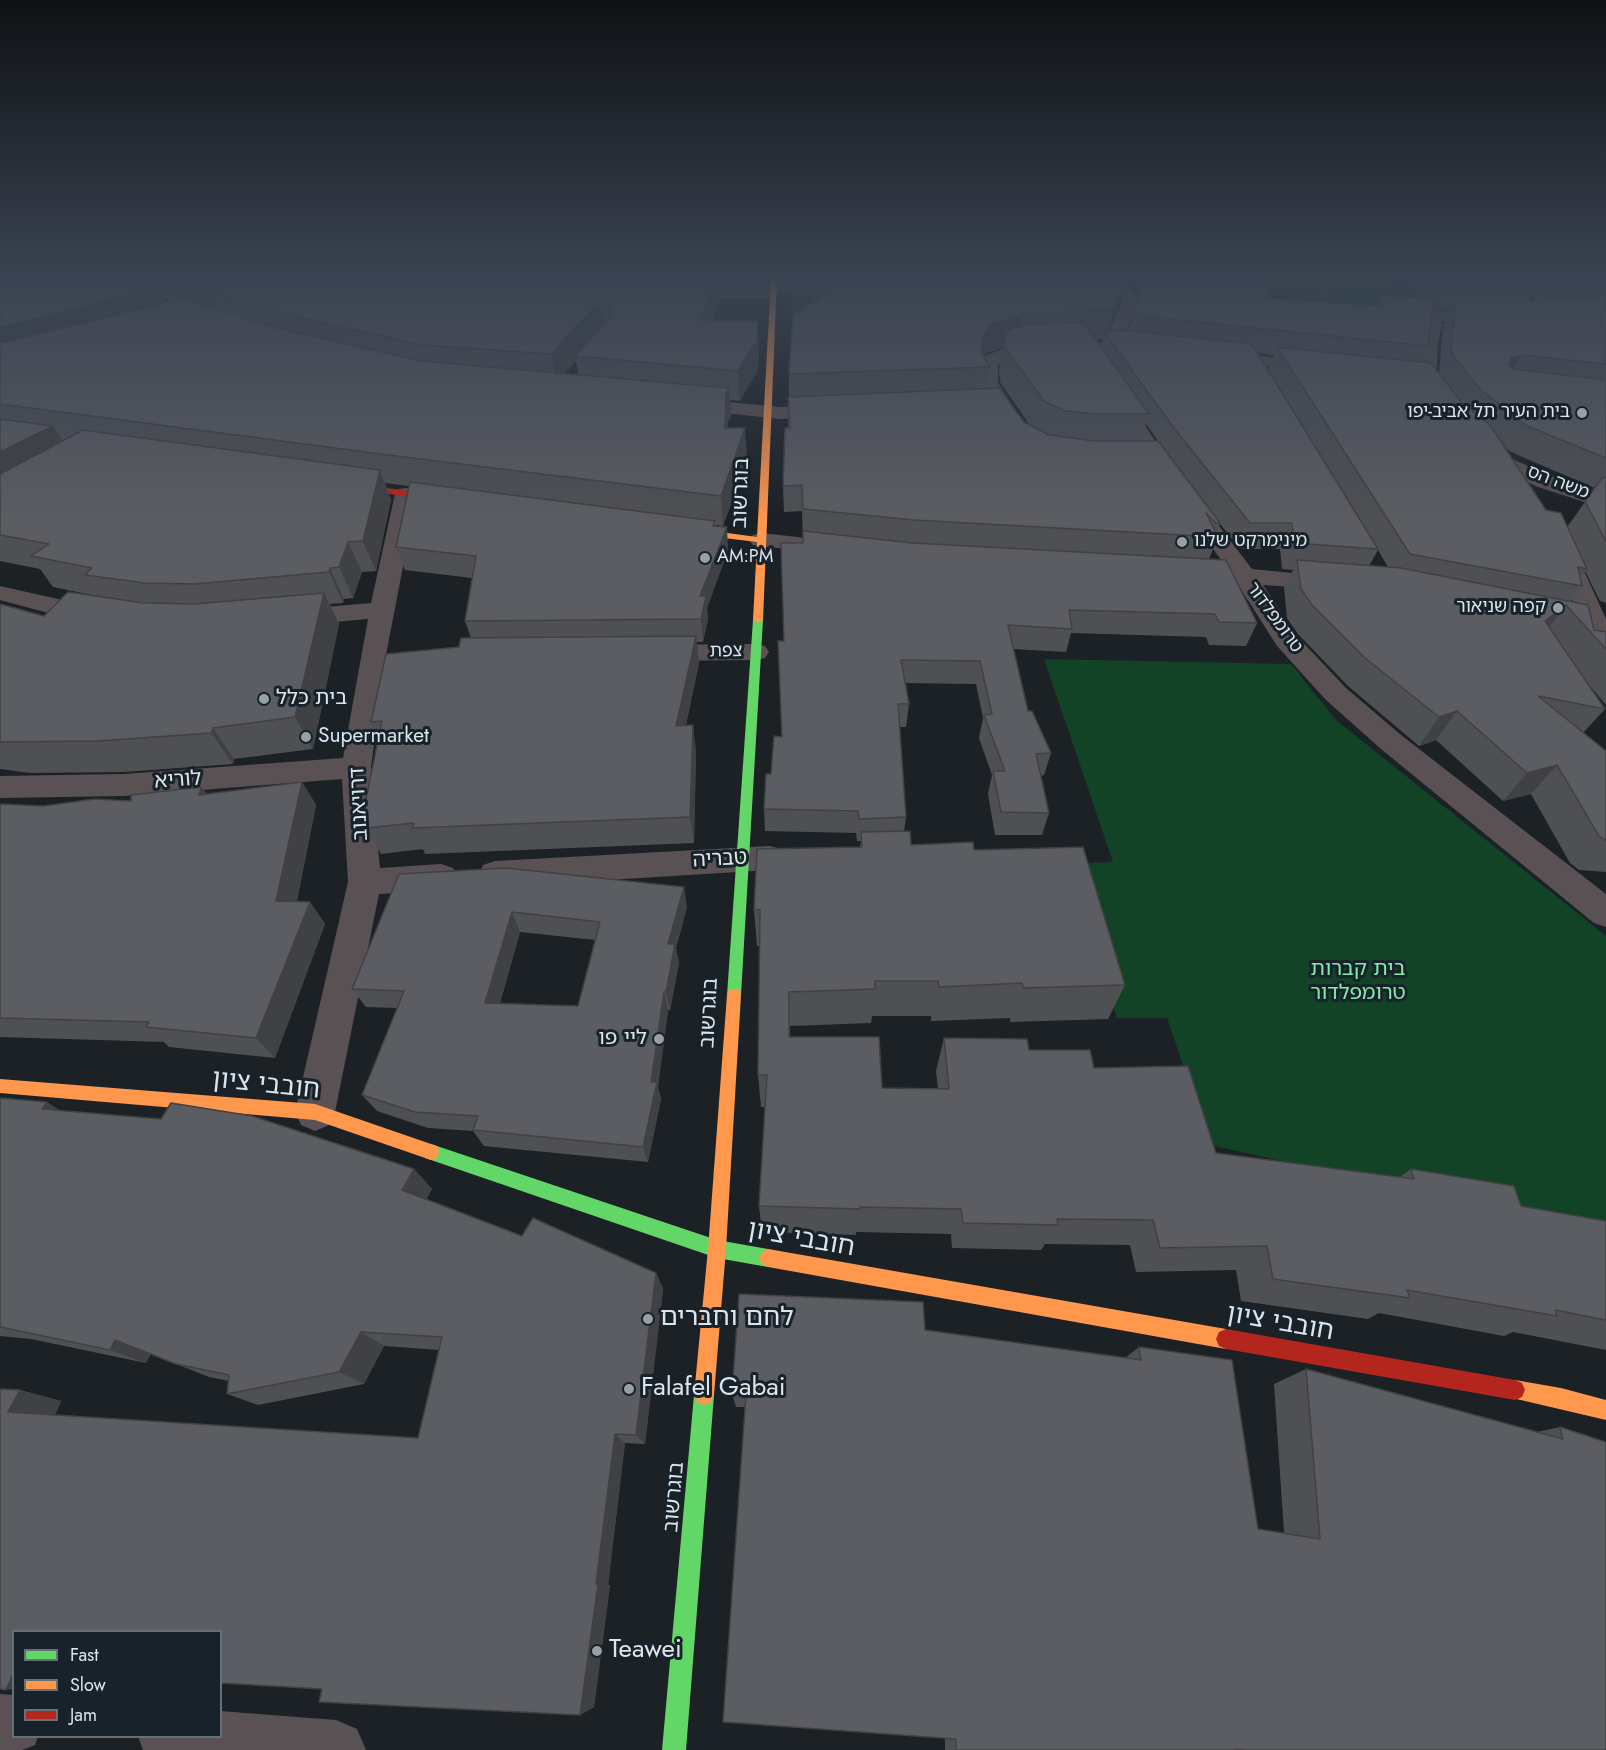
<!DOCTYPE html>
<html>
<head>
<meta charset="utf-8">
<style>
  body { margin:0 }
  #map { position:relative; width:1606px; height:1750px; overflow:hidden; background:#1c2126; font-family:Jost,sans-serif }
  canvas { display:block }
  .legend { position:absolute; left:12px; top:1630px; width:210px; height:108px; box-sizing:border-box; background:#17222b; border:2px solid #667077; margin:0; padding:8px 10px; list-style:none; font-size:18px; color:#dde4ea }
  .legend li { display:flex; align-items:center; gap:12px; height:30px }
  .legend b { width:30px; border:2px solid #667077 }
</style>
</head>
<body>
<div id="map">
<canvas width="1606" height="1750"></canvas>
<ul class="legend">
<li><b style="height:8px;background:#63d668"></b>Fast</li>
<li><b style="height:8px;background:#ff974d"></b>Slow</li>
<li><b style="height:8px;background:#b3261e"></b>Jam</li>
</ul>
</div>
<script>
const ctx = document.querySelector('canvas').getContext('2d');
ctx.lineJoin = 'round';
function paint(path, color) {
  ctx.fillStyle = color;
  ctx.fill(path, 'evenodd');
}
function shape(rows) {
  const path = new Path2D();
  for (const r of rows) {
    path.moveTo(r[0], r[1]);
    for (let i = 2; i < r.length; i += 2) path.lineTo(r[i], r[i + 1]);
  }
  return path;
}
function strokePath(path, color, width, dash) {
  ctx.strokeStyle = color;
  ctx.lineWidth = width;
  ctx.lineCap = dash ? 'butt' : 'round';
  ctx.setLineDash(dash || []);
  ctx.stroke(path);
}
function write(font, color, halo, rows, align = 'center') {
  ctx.font = font + ' Jost,"Noto Sans Hebrew",sans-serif';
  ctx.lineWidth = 6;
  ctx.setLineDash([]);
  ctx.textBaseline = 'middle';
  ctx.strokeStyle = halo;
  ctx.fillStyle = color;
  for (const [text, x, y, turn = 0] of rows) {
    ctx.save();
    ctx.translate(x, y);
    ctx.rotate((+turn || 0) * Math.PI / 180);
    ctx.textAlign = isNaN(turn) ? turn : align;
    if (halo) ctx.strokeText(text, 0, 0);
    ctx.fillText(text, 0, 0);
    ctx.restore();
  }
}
paint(shape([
  [1099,278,1385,278,1414,308,1342,303],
  [807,289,831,289,819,318,805,324,791,323,792,291],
  [1044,659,1291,664,1336,720,1606,936,1606,1233,1210,1145,1167,1018,1117,1018,1069,864,1113,862]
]), '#124327');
strokePath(shape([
  [1327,278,1328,304]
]), '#595659', 2, [2, 1.5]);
paint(shape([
  [695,282,773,282,777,285,773,288,698,287,695,286,695,282]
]), '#595154');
paint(shape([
  [773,280,882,281,890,286,882,291,778,290,781,293,773,298,675,297,667,292,675,287,768,288,765,285,768,282,773,280],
  [1108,281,1130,287,1139,299,1123,339,1127,346,1124,350,1118,351,1083,352,1080,348,1083,344,1107,342,1108,333,1123,299,1119,293,1103,289,1100,286,1103,283,1108,281],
  [1385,308,1492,314,1500,319,1492,324,1441,321,1442,324,1438,343,1436,379,1452,401,1450,405,1436,405,1418,379,1420,343,1426,324,1424,320,1379,316,1377,313,1385,308],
  [1045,344,1051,345,1054,349,1051,353,1019,355,998,365,998,383,1025,425,1022,429,1008,429,980,383,980,365,987,355,1011,346,1045,344],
  [1217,351,1315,362,1321,363,1324,367,1321,371,1315,372,1211,360,1208,356,1211,352,1217,351],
  [1118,394,1125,396,1164,454,1252,569,1343,578,1346,583,1343,588,1334,590,1263,585,1296,635,1346,688,1401,735,1606,894,1606,927,1594,923,1381,749,1326,700,1277,646,1237,583,1221,580,1218,575,1221,570,1227,568,1150,462,1109,400,1111,396,1118,394],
  [686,398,780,407,831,405,838,407,841,411,838,415,831,417,780,419,679,408,677,404,679,400,686,398],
  [1510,458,1551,476,1606,495,1606,509,1535,486,1503,468,1500,464,1503,460,1510,458],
  [406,488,414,489,417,494,386,655,371,767,380,868,441,864,453,868,458,877,453,886,441,890,379,894,335,1112,329,1125,315,1131,301,1125,295,1112,348,882,342,779,124,796,0,798,0,776,124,774,343,758,368,619,289,626,280,623,276,618,280,613,289,610,371,603,395,494,398,489,406,488],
  [761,533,834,541,842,543,846,548,842,553,834,555,753,545,749,540,753,535,761,533],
  [1562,542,1570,544,1574,549,1606,619,1606,639,1541,625,1537,620,1541,615,1550,612,1580,618,1550,549,1554,544,1562,542],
  [0,586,107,610,111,615,107,620,98,623,63,617,0,600,0,586],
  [756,644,765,646,769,652,765,658,756,660,653,661,644,659,640,653,644,647,653,645,756,644],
  [770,846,781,849,786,858,781,867,770,870,495,887,483,883,479,874,483,865,495,861,770,846],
  [0,1694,14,1695,14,1736,38,1736,35,1745,22,1750,0,1750,0,1694],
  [220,1711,336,1720,357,1729,366,1750,143,1750,138,1736,220,1736,220,1711]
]), '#595154');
paint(shape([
  [758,617,763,620,741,995,739,1000,734,1001,729,1000,727,995,753,620,758,617],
  [431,1144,717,1240,768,1249,774,1252,777,1258,774,1264,768,1267,717,1258,431,1160,425,1158,423,1152,425,1146,431,1144],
  [704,1385,711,1388,714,1395,686,1750,662,1750,694,1395,697,1388,704,1385]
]), '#63d668');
paint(shape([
  [771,278,777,278,763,620,758,623,753,620,757,542,683,533,678,530,683,527,757,537,771,278],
  [734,989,739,990,741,995,726,1249,714,1395,711,1402,704,1405,697,1402,694,1395,708,1249,727,995,729,990,734,989],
  [0,1079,315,1104,431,1144,437,1146,439,1152,437,1158,431,1160,315,1120,0,1093,0,1079],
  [768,1249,1226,1329,1233,1332,1236,1339,1233,1346,1226,1349,768,1267,762,1264,759,1258,762,1252,768,1249],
  [1515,1380,1561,1388,1606,1400,1606,1420,1508,1397,1505,1390,1508,1383,1515,1380]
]), '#ff974d');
paint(shape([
  [343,482,453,497,457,500,453,503,340,487,340,483,343,482],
  [1226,1329,1515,1380,1522,1383,1525,1390,1522,1397,1515,1400,1226,1349,1219,1346,1216,1339,1219,1332,1226,1329]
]), '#b3261e');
paint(shape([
  [0,278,765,278,764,280,718,278,719,299,712,320,759,350,758,369,740,401,730,400,731,416,728,421,728,428,747,458,723,526,716,525,728,550,707,608,708,619,703,642,696,642,699,663,686,725,696,751,694,843,425,854,423,849,381,854,366,828,379,737,371,722,471,638,465,621,472,578,405,570,396,547,409,486,385,483,391,500,376,571,362,572,353,598,344,599,343,603,330,604,339,624,313,749,234,759,233,764,124,772,30,773,0,769,0,604,44,616,101,597,53,587,40,569,0,561],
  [163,298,172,301,165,303],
  [213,304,215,308,207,305],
  [576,361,578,375,565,373],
  [841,278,1126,278,1120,299,1108,332,1128,331,1132,315,1175,279,1270,298,1376,306,1381,295,1422,299,1402,278,1606,278,1606,603,1600,601,1585,571,1580,578,1582,586,1571,601,1594,630,1606,649,1606,705,1591,687,1605,709,1583,733,1606,751,1606,872,1579,870,1570,863,1531,794,1503,801,1436,740,1419,746,1348,686,1298,634,1287,618,1284,588,1293,570,1282,569,1280,549,1240,549,1220,524,1216,533,1218,537,1209,559,1257,623,1246,646,1209,645,1206,637,1071,633,1066,652,1013,649,1028,711,1051,753,1044,775,1041,776,1049,813,1042,835,995,835,988,794,992,775,979,738,983,718,976,684,905,683,909,704,906,727,900,727,906,817,904,831,911,845,974,850,1125,985,1108,1019,1010,1022,1010,1018,931,1021,931,1016,872,1016,871,1023,790,1026,790,1037,882,1088,938,1089,936,1071,944,1038,1029,1050,1094,1068,1216,1153,1400,1177,1411,1169,1521,1206,1606,1221,1606,1350,1513,1332,1504,1336,1379,1313,1368,1319,1241,1301,1236,1270,1136,1272,1130,1245,1045,1244,1041,1250,952,1248,951,1234,856,1232,856,1235,762,1232,759,1206,765,1107,761,1107,758,1075,760,946,757,946,754,910,860,847,861,841,857,841,856,833,765,831,764,809,771,774,782,737,778,641,784,641,803,543,802,511,784,512,783,486,788,428,788,397,789,397,789,374,840,285,840,279],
  [1532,296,1539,301,1529,301],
  [1432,308,1433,310,1451,310,1443,326,1439,373,1420,362,1428,346],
  [1096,339,1103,339,1101,347],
  [1003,347,999,370,1000,382,1029,424,1024,422,987,388,990,367,984,357,986,353],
  [1258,353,1274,355,1268,370],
  [1146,424,1158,441,1141,441],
  [1504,446,1511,452,1595,488,1567,527,1546,510],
  [1378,550,1388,567,1369,566],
  [302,782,316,805,297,901,310,902,325,924,275,1058,169,1047,164,1042,0,1037,0,804,43,806,131,801,201,787,207,794],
  [399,874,687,907,676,948,679,963,670,1010,668,1010,658,1087,661,1099,648,1162,484,1146,473,1131,428,1128,377,1111,362,1095,397,1008,366,1007,352,989],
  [520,932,595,940,578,1006,500,1003],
  [0,1098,61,1111,414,1169,432,1189,426,1199,522,1236,656,1273,663,1289,645,1444,625,1443,608,1585,610,1585,594,1707,580,1715,322,1689,220,1632,20,1390,61,1401,55,1415,418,1438,439,1350,384,1346,364,1384,258,1405,227,1394,229,1381,209,1377,151,1354,146,1363,31,1339,0,1336],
  [925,1330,1125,1358,1139,1347,1258,1529,1284,1533,1274,1384,1306,1369,1537,1432,1560,1427,1606,1442,1236,1749,1236,1750,945,1750,945,1739,745,1407,736,1407,732,1394]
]), '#4f5054');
paint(shape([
  [196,278,305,278,207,290,213,304,194,309,181,282],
  [716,278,718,278,719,299,702,348,700,320],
  [1125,278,1126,278,1120,299,1107,335,1112,310],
  [158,288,171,315,0,360,0,327],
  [601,305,606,333,575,356,576,361,557,383,551,354,594,307],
  [1022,314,1017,343,1005,337,1003,347,986,353,979,367,981,341,991,324],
  [758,321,759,350,758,369,740,401,738,371],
  [1521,355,1506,380,1497,383,1511,358],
  [729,388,731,416,728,421,727,457,725,428,726,393],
  [53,426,72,455,0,492,0,452],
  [745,428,747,458,723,526,721,496],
  [380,470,391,500,376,571,363,541],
  [727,527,728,550,707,608,708,619,703,642,701,619,700,596],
  [348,542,362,572,353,598,339,567],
  [330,568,344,599,343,603,329,572],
  [324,593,339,624,313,749,295,717],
  [1566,605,1544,634,1545,621],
  [696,636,699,663,680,752,676,726],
  [1457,711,1436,740,1419,746,1439,717],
  [693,725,696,751,694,843,690,817],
  [213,728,234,759,233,764,211,733],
  [1557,765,1531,794,1503,801,1527,773],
  [302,782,316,805,292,923,276,901],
  [201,787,219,810,199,795],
  [684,887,687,907,676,948,679,963,670,1010,666,992,668,944],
  [310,902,325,924,275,1058,256,1038],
  [512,912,520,932,495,1021,485,1003],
  [664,992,668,1010,658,1087,661,1099,648,1162,643,1147],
  [47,1102,81,1124,42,1109],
  [414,1169,432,1189,421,1209,402,1190],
  [656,1273,663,1289,645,1444,636,1435],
  [361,1332,384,1346,364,1384,339,1372],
  [115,1340,151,1354,146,1363,110,1350],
  [20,1390,61,1401,52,1422,8,1412],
  [615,1434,625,1443,608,1585,610,1585,594,1707,580,1715],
  [13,1672,14,1689,6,1690]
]), '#404145');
const building = shape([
  [0,278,127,278,158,288,0,327,0,278],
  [170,278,196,278,181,282,170,278],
  [251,278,716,278,700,320,758,321,757,340,738,371,575,356,613,314,610,307,601,305,594,307,551,354,422,345,289,315,207,290,251,278],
  [841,278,1125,278,1112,310,1022,314,991,324,981,341,982,354,990,367,789,374,793,315,847,280,840,279,841,278],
  [1145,278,1175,278,1175,279,1264,285,1270,298,1380,306,1381,295,1433,300,1428,346,1132,315,1145,278],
  [1436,278,1524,278,1537,287,1445,286,1436,278],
  [1553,278,1606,278,1606,284,1565,285,1553,278],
  [1606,297,1606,364,1521,355,1511,358,1509,364,1513,369,1606,380,1606,458,1527,426,1481,390,1451,353,1455,302,1510,302,1606,297],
  [184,298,277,328,421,361,729,388,726,393,725,428,745,428,721,496,396,456,0,404,0,343,184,298],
  [1084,323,1149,414,1098,414,1065,411,1044,401,1006,349,1005,337,1007,331,1025,324,1084,323],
  [1124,330,1252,344,1378,549,1294,543,1292,523,1250,523,1174,428,1104,332,1124,330],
  [1277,347,1431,363,1462,403,1490,425,1546,510,1561,513,1587,569,1578,567,1582,586,1410,554,1277,347],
  [999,388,1024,422,1049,435,1095,441,1158,441,1220,523,1216,523,1206,513,1218,537,914,520,803,509,802,485,783,486,785,428,790,428,788,397,999,388],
  [0,419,53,426,0,452,0,419],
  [83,430,380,470,363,541,348,542,339,567,330,568,329,572,194,584,145,583,85,575,92,568,31,556,49,544,0,535,0,474,83,430],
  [1603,477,1606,478,1606,542,1585,501,1603,477],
  [410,482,715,521,713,526,727,527,700,596,706,596,701,619,465,621,476,556,396,547,410,482],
  [803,531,913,543,1226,560,1257,623,1219,622,1215,614,1069,610,1072,629,1008,625,1028,711,1032,711,1051,753,1036,754,1049,813,1001,812,993,771,1005,771,984,715,992,714,980,661,901,660,909,704,898,704,906,817,859,819,858,811,764,809,766,774,771,774,774,736,782,737,778,641,784,641,781,543,803,543,803,531],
  [1297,560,1401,568,1588,605,1594,630,1606,632,1606,649,1566,605,1545,621,1605,709,1538,696,1606,751,1606,841,1599,836,1557,765,1527,773,1457,711,1439,717,1365,658,1312,605,1301,589,1297,560],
  [68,592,144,603,194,604,324,593,295,717,213,728,211,733,98,741,0,742,0,604,44,616,68,592],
  [696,636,676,726,693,725,690,817,412,828,414,823,366,828,365,804,382,721,371,722,386,654,459,647,461,638,696,636],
  [302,782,276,901,310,902,256,1038,146,1027,149,1022,0,1018,0,804,43,806,95,799,131,801,131,795,201,787,199,795,302,782],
  [910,831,911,845,973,842,974,850,1083,847,1125,985,1023,988,1022,983,939,987,938,981,875,981,875,989,789,992,789,1037,879,1037,882,1088,949,1089,944,1038,1027,1039,1029,1050,1090,1050,1094,1068,1188,1066,1216,1153,1414,1179,1411,1169,1514,1186,1521,1206,1606,1221,1606,1320,1555,1310,1557,1316,1407,1290,1410,1298,1273,1279,1267,1246,1160,1248,1153,1220,1057,1219,1058,1225,963,1223,961,1209,860,1207,860,1209,759,1206,767,1075,758,1075,760,910,754,910,757,849,862,847,861,832,910,831],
  [506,868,684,887,668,944,675,944,666,992,664,992,651,1082,657,1082,643,1147,473,1130,478,1116,415,1112,362,1095,404,991,352,989,399,874,506,868],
  [512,912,600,922,578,1006,485,1003,512,912],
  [0,1098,47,1102,42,1109,161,1119,171,1103,252,1116,414,1169,402,1190,522,1236,533,1218,656,1273,636,1435,615,1434,596,1584,598,1584,580,1715,319,1702,322,1689,220,1683,220,1632,14,1632,14,1672,6,1690,0,1689,0,1389,20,1390,8,1412,418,1438,442,1337,361,1332,339,1372,227,1394,229,1375,176,1364,115,1340,110,1350,0,1327,0,1098],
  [739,1294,923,1302,925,1330,1141,1360,1139,1347,1232,1360,1258,1529,1320,1539,1306,1369,1563,1439,1560,1427,1606,1442,1606,1750,1242,1750,1236,1749,1236,1750,956,1750,956,1739,723,1722,746,1394,732,1394,739,1294]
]);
paint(building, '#5c5d62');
strokePath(building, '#404145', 1.5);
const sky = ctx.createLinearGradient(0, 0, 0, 523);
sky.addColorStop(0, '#0f1215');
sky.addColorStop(0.53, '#3a4352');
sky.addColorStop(1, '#3a435200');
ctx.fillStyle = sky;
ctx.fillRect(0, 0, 1606, 523);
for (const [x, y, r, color] of [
  [1582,413,6,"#99a0a5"],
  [1182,542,6,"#99a0a5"],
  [705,558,6,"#99a0a5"],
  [1558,608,6,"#99a0a5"],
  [264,699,6,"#99a0a5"],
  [306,737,6,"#99a0a5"],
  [659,1039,6,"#99a0a5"],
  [648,1319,6,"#99a0a5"],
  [629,1389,6,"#99a0a5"],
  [597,1651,6,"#99a0a5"]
]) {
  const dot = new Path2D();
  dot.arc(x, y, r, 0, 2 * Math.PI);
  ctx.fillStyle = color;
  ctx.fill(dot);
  strokePath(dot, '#17222b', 2);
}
write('18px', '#dde4ea', '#17222b', [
  ["בית העיר תל אביב-יפו",1570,413],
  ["מינימרקט שלנו",1194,542,"left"],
  ["AM:PM",717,558,"left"],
  ["קפה שניאור",1546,608]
], 'right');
write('18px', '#dde4ea', '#17222b', [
  ["משה הס",1558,483,21],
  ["טרומפלדור",1274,618,54],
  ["צפת",726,652,-1]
]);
write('21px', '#dde4ea', '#17222b', [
  ["בוגרשוב",742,493,-88],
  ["לוריא",178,781,-4],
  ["דרויאנוב",360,804,-93],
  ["טבריה",720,860,-3],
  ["בוגרשוב",710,1013,-87],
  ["בוגרשוב",675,1497,-85]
]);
write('21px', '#dde4ea', '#17222b', [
  ["בית כלל",276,699],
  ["Supermarket",318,737],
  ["ליי פו",647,1039,"right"]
], 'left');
write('21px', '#83e9a4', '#17222b', [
  ["בית קברות",1358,970],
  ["טרומפלדור",1358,994]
]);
write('26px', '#dde4ea', '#17222b', [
  ["חובבי ציון",266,1086,6],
  ["חובבי ציון",801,1240,10],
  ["חובבי ציון",1280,1324,10]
]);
write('26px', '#dde4ea', '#17222b', [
  ["לחם וחברים",660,1319],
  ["Falafel Gabai",641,1389],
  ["Teawei",609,1651]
], 'left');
</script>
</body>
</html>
